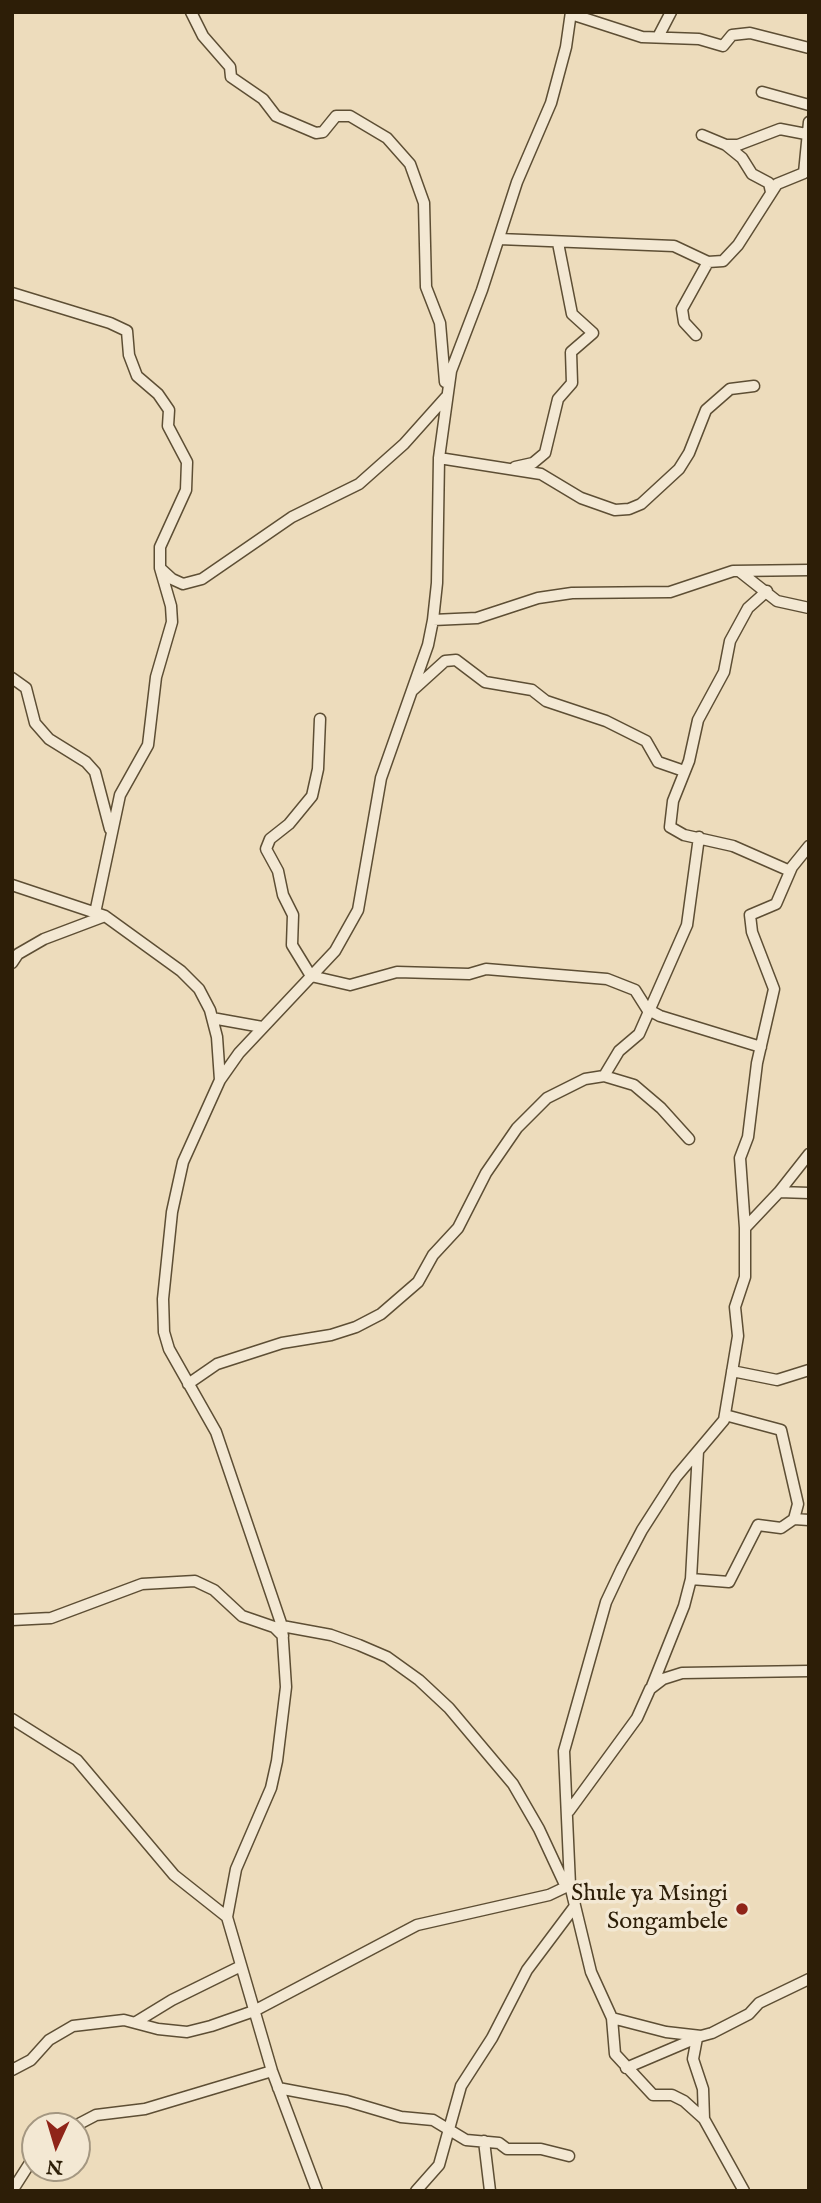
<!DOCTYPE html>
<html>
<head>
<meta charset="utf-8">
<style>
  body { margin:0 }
  #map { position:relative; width:821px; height:2203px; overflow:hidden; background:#eddcbc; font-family:"IM FELL English",serif }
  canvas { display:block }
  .frame { position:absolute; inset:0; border:14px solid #2d1e07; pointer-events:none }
  .north { position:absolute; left:21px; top:2112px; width:70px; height:70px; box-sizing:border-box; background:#f3e8d3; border:2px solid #a49781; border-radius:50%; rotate:184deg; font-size:19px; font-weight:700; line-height:28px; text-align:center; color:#2d1e07 }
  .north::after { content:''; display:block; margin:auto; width:24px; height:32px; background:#8f2418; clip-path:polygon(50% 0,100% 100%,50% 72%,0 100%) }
</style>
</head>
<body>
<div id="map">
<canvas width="821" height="2203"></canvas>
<div class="frame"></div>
<div class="north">N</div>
</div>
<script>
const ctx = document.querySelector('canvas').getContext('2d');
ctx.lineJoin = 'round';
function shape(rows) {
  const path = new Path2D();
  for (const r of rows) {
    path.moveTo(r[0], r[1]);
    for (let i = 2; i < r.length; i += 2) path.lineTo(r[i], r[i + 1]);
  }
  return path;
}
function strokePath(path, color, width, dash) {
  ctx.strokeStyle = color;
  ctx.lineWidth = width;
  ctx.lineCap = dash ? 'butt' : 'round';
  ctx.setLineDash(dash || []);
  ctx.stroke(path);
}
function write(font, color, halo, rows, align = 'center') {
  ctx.font = font + ' "IM FELL English",serif';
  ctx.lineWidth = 7;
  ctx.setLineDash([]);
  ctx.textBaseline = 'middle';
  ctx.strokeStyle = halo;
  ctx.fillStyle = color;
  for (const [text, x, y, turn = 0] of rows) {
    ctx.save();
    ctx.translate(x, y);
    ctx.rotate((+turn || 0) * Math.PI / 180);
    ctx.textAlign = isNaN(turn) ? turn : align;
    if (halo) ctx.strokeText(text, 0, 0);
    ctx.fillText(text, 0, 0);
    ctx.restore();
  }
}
const street = shape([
  [191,12,203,36,230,67,231,77,263,99,276,116,316,133,323,132,336,116,350,116,387,138,410,164,424,203,426,287,440,323,445,382],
  [571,14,642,37,699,39,723,46,732,35,750,33,809,48],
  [658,37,671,12],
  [762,92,809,105],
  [702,135,726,145,738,145,780,129,806,134],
  [726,145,742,158,752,174,769,183,771,192],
  [499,239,674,246,708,262,723,261,738,245,777,184,804,173,809,122],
  [12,293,110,323,127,331,129,355,137,376,158,394,169,410,168,426,187,462,186,490,160,547,160,568,171,606,172,622,156,677,148,745,120,795,95,913],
  [696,335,684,322,682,309,708,262],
  [439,458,541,474,581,498,615,510,629,509,641,504,679,469,689,453,706,410,730,389,754,386],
  [515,467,533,463,545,453,558,399,572,383,571,352,593,333,572,314,558,243],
  [160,568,172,579,183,584,202,579,292,517,359,484,404,444,446,397],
  [739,571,777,601,809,608],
  [767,591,748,608,730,641,724,672,698,720,689,761,673,801,670,827,684,835,733,846,790,871],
  [433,620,477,618,538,598,572,593,670,592,733,571,809,570],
  [12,678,26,688,35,723,49,739,86,762,95,772,110,829],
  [413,690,445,661,456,660,485,682,532,690,546,701,606,721,646,741,658,762,684,771],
  [320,719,318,769,312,796,289,824,270,839,266,849,278,871,283,895,293,915,292,945,311,976,350,985,397,972,469,974,486,969,607,979,635,990,647,1009,660,1016,761,1047],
  [12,885,105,916,181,971,199,989,210,1010,217,1037,220,1080],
  [12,963,18,954,44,939,105,916],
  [212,1018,262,1027],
  [604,1076,619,1051,639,1034,687,925,699,837],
  [779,1192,809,1154],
  [745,1228,740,1158,748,1137,757,1063,774,989,752,932,750,915,776,904,792,867,809,846],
  [732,1371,777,1380,809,1370],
  [188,1384,217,1364,282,1343,331,1335,356,1327,381,1314,418,1282,433,1255,458,1228,486,1173,517,1128,547,1098,585,1079,604,1076,634,1085,661,1108,689,1139],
  [725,1415,781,1430,798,1504,794,1519],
  [691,1579,729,1582,758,1525,781,1528,794,1519,809,1520],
  [12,1620,51,1618,142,1584,195,1581,214,1590,242,1616,274,1627,283,1636],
  [282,1626,331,1635,359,1645,387,1657,419,1680,449,1708,513,1784,539,1829,566,1887],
  [652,1686,684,1606,691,1579,698,1451],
  [12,1719,77,1760,174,1875,227,1917],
  [569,1811,637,1718,650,1689,663,1679,682,1673,809,1671],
  [612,2018,666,2032,701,2036,712,2033,749,2014,759,2003,809,1979],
  [136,2022,172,2000,241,1966],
  [697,2038,693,2059,703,2089,704,2119],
  [626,2068,699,2037],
  [12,2070,31,2060,49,2040,73,2026,124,2020,158,2029,187,2032,211,2026,254,2011,417,1925,549,1895,570,1885],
  [278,2088,347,2101,401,2117,433,2120,466,2140,499,2143,507,2149,541,2149,569,2156],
  [75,2126,96,2115,145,2109,272,2071],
  [484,2141,490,2191],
  [12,2191,35,2155],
  [317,2191,272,2071,227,1917,236,1869,271,1788,277,1761,286,1687,282,1626,216,1432,169,1349,164,1332,163,1299,172,1212,183,1162,220,1080,239,1053,335,951,358,910,381,778,428,645,433,620,437,583,439,458,451,371,482,290,517,182,551,103,566,47,571,12],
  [416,2191,439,2165,461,2086,492,2038,527,1970,575,1906],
  [744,2191,704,2119,684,2101,672,2095,653,2095,615,2054,612,2018,591,1972,570,1885,564,1751,606,1602,622,1568,642,1530,676,1477,724,1420,738,1336,735,1307,745,1277,745,1228,779,1192,809,1193]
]);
strokePath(street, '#5d4e34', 13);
strokePath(street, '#f3e8d3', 10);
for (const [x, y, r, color] of [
  [742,1909,7,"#8f2418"]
]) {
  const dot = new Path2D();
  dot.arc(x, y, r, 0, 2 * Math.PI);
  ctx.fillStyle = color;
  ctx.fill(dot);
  strokePath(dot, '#f3e8d3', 2.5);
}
write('24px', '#2d1e07', '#f3e8d3', [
  ["Shule ya Msingi",728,1895],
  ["Songambele",728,1923]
], 'right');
</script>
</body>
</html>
